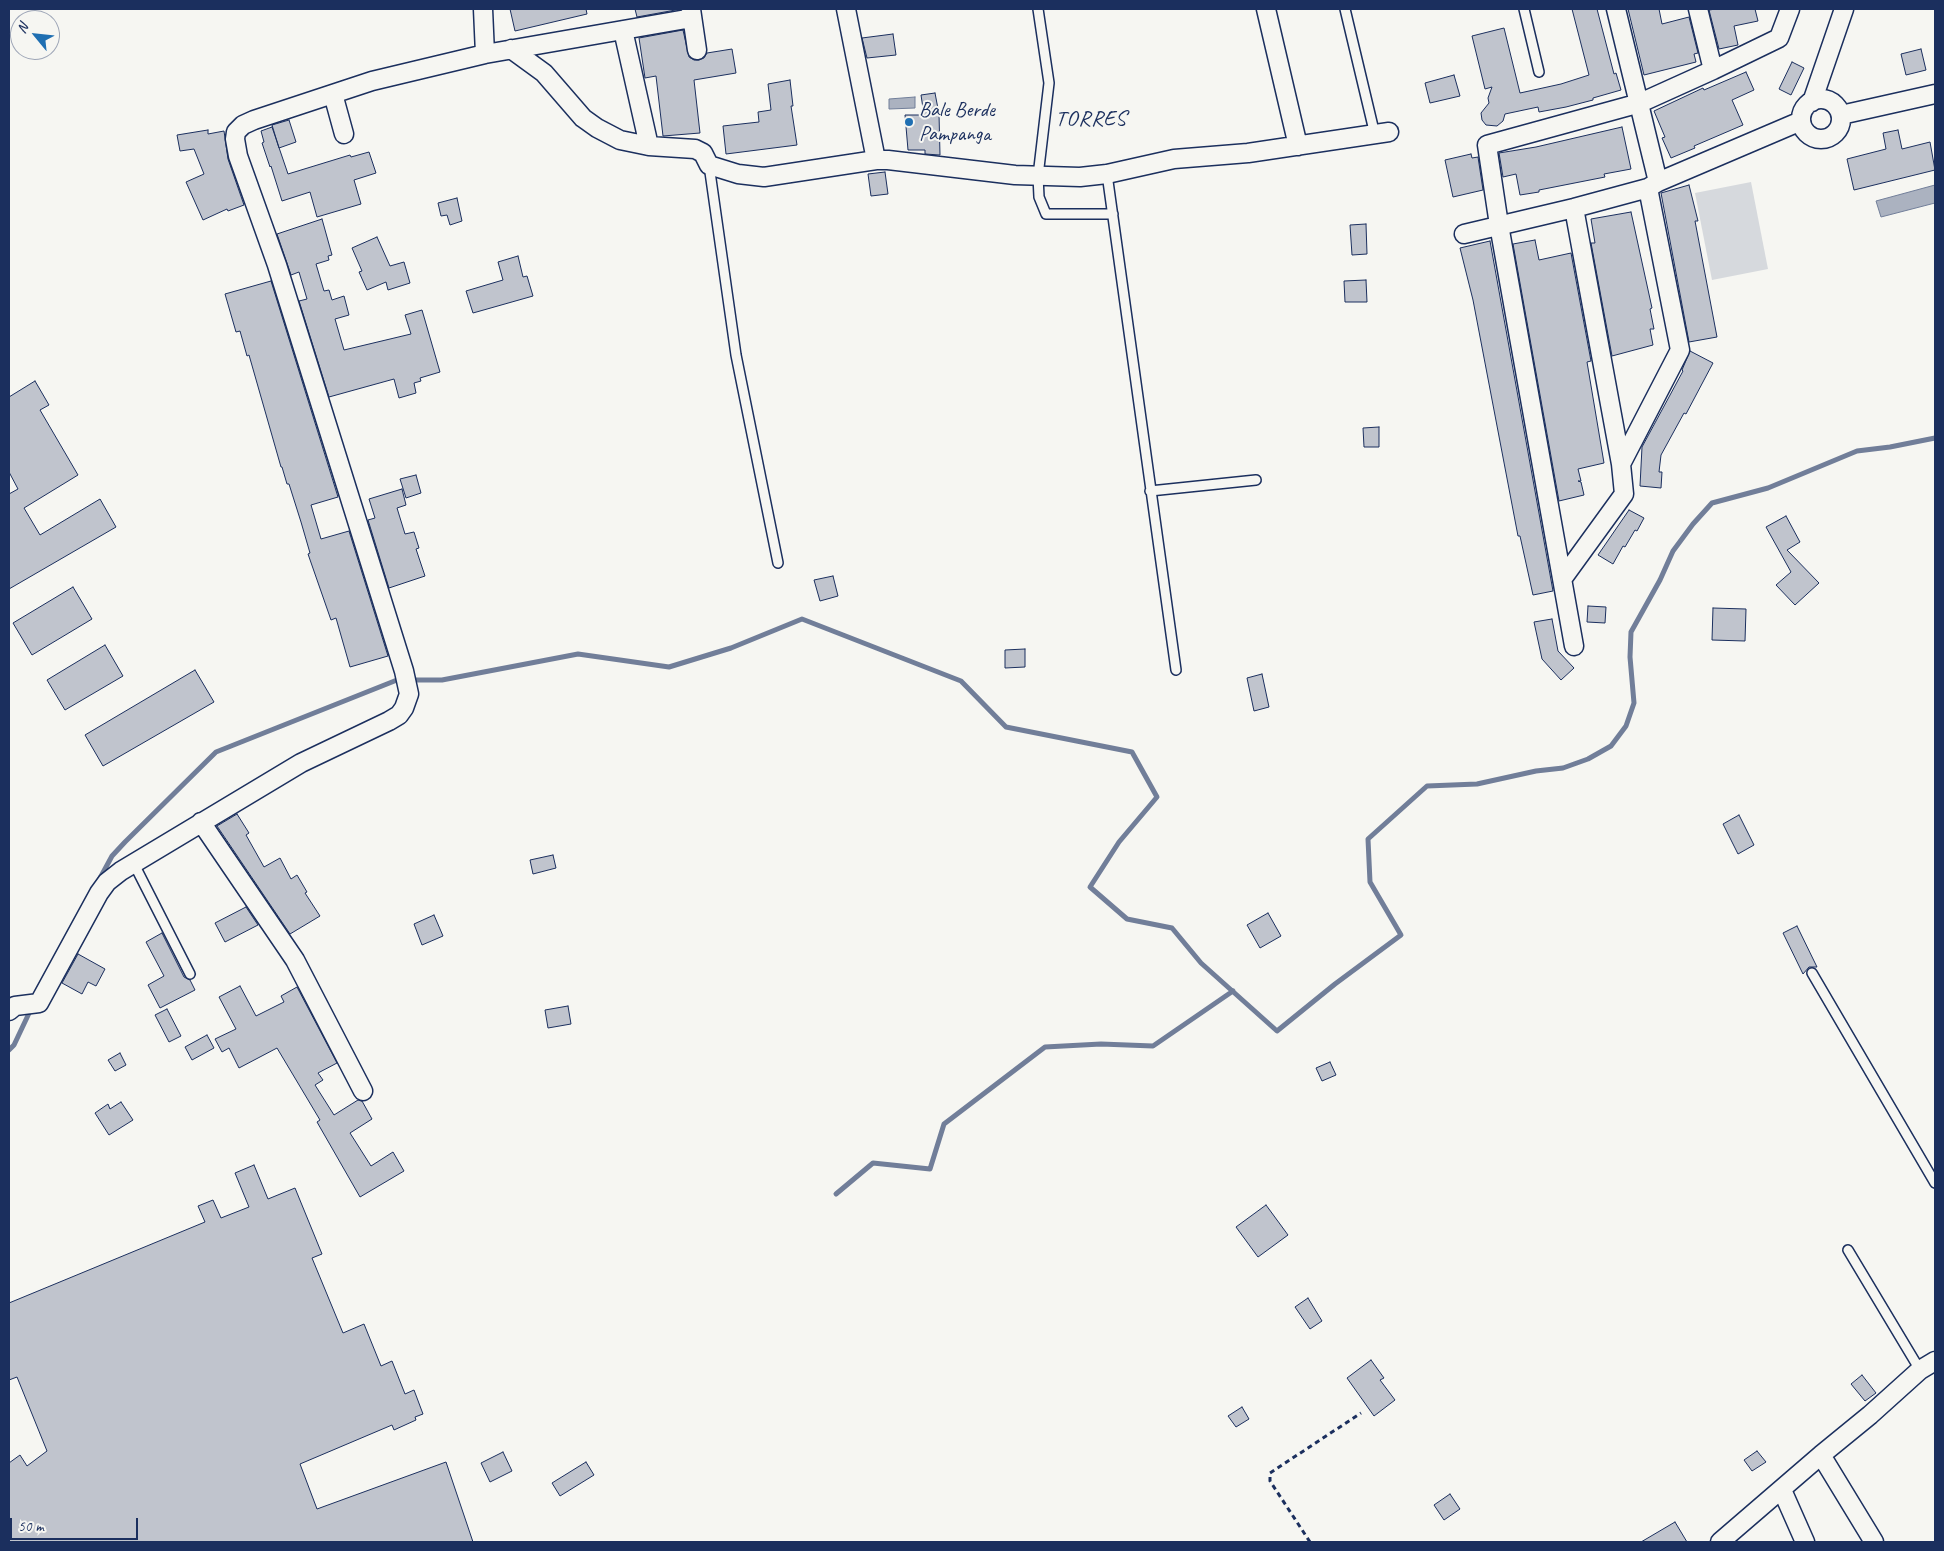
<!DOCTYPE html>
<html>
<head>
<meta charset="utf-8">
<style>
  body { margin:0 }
  #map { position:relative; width:1944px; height:1551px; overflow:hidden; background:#f6f6f2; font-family:Caveat,sans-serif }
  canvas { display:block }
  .frame { position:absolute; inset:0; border:10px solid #1b2f5e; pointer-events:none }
  .north { position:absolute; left:10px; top:10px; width:50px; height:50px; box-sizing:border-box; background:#f6f6f2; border:1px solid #9ea6b7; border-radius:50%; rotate:298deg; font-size:14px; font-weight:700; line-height:20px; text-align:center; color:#1b2f5e }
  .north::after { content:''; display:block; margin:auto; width:18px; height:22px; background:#1f6fb2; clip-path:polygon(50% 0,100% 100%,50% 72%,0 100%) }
  .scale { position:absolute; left:10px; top:1518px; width:128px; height:22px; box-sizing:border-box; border:2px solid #1b2f5e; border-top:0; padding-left:6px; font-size:15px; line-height:18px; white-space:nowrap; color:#1b2f5e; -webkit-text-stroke:4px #f6f6f2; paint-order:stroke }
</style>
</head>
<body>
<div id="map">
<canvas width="1944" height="1551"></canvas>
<div class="frame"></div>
<div class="north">N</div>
<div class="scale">50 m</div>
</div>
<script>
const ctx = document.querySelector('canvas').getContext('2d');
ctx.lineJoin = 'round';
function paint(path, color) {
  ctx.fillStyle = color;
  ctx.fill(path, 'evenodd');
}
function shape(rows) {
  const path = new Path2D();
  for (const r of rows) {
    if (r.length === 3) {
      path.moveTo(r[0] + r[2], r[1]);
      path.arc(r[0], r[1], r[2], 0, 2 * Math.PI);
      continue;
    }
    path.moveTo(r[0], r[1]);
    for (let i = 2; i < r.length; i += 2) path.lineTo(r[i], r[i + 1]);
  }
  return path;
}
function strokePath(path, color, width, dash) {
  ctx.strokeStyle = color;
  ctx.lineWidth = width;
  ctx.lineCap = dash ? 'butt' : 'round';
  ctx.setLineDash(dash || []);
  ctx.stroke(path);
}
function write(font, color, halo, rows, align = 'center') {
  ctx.font = font + ' Caveat,sans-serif';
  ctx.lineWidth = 4;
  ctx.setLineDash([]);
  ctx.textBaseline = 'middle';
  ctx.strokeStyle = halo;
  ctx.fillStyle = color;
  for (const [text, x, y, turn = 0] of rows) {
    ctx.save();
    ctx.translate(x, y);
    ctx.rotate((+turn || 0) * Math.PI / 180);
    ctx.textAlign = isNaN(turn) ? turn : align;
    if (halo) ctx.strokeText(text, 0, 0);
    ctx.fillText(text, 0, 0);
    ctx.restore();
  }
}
paint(shape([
  [1751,182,1768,269,1712,280,1695,193]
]), '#d6d9dd');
const water = shape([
  [915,97,915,108,889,109,889,99,915,97],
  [1935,185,1935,203,1881,217,1876,201,1935,185]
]);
paint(water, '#abb2c0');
strokePath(water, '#717e99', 1);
strokePath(shape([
  [99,880,112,856,125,842,216,752,397,680,442,680,578,654,669,667,731,648,802,619,961,681,1006,727,1132,752,1157,797,1119,842,1090,887,1127,919,1172,928,1201,963,1277,1031,1335,984,1401,935,1370,882,1368,839,1427,786,1477,784,1536,771,1563,768,1588,759,1611,746,1626,726,1634,703,1630,657,1631,632,1660,580,1673,551,1693,524,1712,503,1768,488,1857,451,1890,447,1935,438],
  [9,1050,14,1045,31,1009],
  [836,1194,873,1163,930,1169,944,1124,1045,1047,1101,1044,1153,1046,1233,991]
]), '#717e99', 5);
const building = shape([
  [510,9,586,9,587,14,515,31,510,9],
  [635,9,681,9,637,17,635,9],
  [1572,9,1597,9,1614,74,1616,73,1621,90,1593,98,1593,100,1566,107,1539,112,1538,107,1505,114,1503,121,1497,126,1486,125,1482,120,1481,113,1489,103,1488,98,1492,87,1485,89,1472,36,1504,28,1520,93,1561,84,1589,75,1572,9],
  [1628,9,1659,9,1662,24,1689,17,1698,53,1694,54,1696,62,1644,75,1628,9],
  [1716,9,1755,9,1758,21,1734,26,1738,45,1719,49,1709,10,1716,9],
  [683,30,689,57,694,60,699,60,704,58,707,53,732,49,736,73,694,80,700,133,663,136,656,76,645,78,639,38,683,30],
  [893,34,896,55,867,58,862,38,893,34],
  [1921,49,1926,70,1906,75,1901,54,1921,49],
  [1792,62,1804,68,1791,95,1779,89,1792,62],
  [1746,72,1754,90,1732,100,1743,125,1694,146,1695,148,1671,158,1662,138,1665,137,1654,111,1703,88,1704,90,1746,72],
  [1454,75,1460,96,1430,103,1425,83,1454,75],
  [790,80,793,106,791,106,797,145,726,154,723,126,759,122,758,112,771,110,768,84,790,80],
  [935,93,939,114,940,155,925,154,925,150,908,150,905,115,924,115,921,95,935,93],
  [289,120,296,142,279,148,272,125,289,120],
  [272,127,288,174,350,155,351,157,369,152,376,173,354,180,361,204,317,217,310,192,282,201,271,166,270,167,262,143,264,142,261,131,272,127],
  [1622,127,1631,169,1604,174,1605,177,1539,190,1539,192,1520,195,1516,174,1503,177,1499,153,1536,147,1622,127],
  [208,130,208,134,224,131,228,159,244,205,228,211,227,209,203,220,186,182,204,174,194,149,180,151,177,135,208,130],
  [1898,130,1902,149,1930,142,1935,170,1854,190,1847,159,1886,149,1883,133,1898,130],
  [1471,154,1472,158,1478,157,1483,190,1453,197,1445,160,1471,154],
  [885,172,888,194,871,196,868,174,885,172],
  [1689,185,1698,221,1695,221,1717,337,1689,342,1661,193,1689,185],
  [457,198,462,221,450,225,447,215,441,216,438,203,457,198],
  [1631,212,1652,308,1650,309,1654,329,1650,329,1653,345,1612,356,1591,243,1595,243,1591,219,1631,212],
  [322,219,332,255,328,256,329,260,316,264,324,291,329,290,332,300,344,296,349,315,335,319,344,350,411,334,405,315,422,310,440,372,420,378,421,381,414,383,416,393,399,398,394,379,329,397,299,301,307,299,299,272,291,275,277,234,322,219],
  [1366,224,1367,254,1352,255,1350,225,1366,224],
  [377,237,390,266,404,262,410,283,388,290,386,282,367,290,359,272,362,271,352,248,377,237],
  [1535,240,1539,260,1571,253,1591,361,1587,362,1604,463,1578,469,1581,481,1578,481,1581,482,1584,495,1559,501,1513,244,1535,240],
  [1490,241,1553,591,1533,595,1520,536,1518,536,1473,300,1460,248,1490,241],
  [518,256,523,277,527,276,533,296,473,313,466,291,503,280,498,262,518,256],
  [1366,280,1367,302,1345,302,1344,281,1366,280],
  [271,281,338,497,311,505,321,539,349,531,388,656,350,667,336,618,331,620,308,554,310,553,301,522,289,484,287,484,282,467,281,467,249,355,247,356,240,331,236,332,225,294,271,281],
  [1690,351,1713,363,1686,414,1684,413,1661,455,1659,472,1662,472,1661,488,1640,486,1642,447,1683,371,1682,370,1690,351],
  [35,381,49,405,40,410,78,475,24,508,40,535,100,499,116,527,9,589,9,494,18,489,9,472,9,397,35,381],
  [1379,427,1379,447,1364,447,1363,428,1379,427],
  [416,475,421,493,406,498,400,479,416,475],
  [402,489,406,505,397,508,405,534,414,532,419,548,416,549,425,576,389,588,368,520,375,518,369,499,402,489],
  [1629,510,1644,518,1637,531,1635,530,1625,547,1623,546,1613,564,1598,555,1629,510],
  [1786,516,1800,542,1787,550,1819,583,1795,605,1776,585,1791,572,1766,527,1786,516],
  [833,576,838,596,820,601,814,580,833,576],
  [73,587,92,619,32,655,13,623,73,587],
  [1588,606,1606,607,1605,623,1587,622,1588,606],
  [1713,608,1746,609,1745,641,1712,640,1713,608],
  [1552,619,1558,651,1574,668,1561,680,1542,659,1534,622,1552,619],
  [105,645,123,676,65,710,47,680,105,645],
  [1025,649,1025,667,1005,668,1005,650,1025,649],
  [195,670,214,702,103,766,85,735,195,670],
  [1262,674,1269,707,1254,711,1247,678,1262,674],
  [237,814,249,833,246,835,264,867,280,858,291,879,297,875,307,892,305,893,320,916,290,934,217,826,237,814],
  [1739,815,1754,845,1738,854,1723,824,1739,815],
  [553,855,556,868,533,874,530,860,553,855],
  [246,907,258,925,225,942,215,923,246,907],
  [1268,913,1281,936,1260,948,1247,925,1268,913],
  [434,915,443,936,422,945,414,924,434,915],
  [1797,926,1817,967,1809,967,1803,974,1783,933,1797,926],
  [162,933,184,977,190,980,195,990,160,1008,148,985,164,976,146,942,162,933],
  [78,954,105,969,96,986,88,982,82,994,62,983,78,954],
  [240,986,256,1016,284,1002,281,996,297,987,337,1063,318,1073,323,1080,315,1085,334,1115,358,1100,362,1101,372,1119,350,1133,371,1166,393,1152,404,1171,360,1197,317,1122,320,1120,277,1048,239,1068,229,1048,222,1052,215,1039,236,1029,219,997,240,986],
  [568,1006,571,1024,548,1028,545,1010,568,1006],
  [167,1009,181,1036,169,1042,155,1015,167,1009],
  [207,1035,214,1048,192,1060,185,1047,207,1035],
  [120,1053,126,1065,115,1071,108,1060,120,1053],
  [1330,1062,1336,1075,1322,1081,1316,1068,1330,1062],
  [121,1102,133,1120,109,1135,95,1113,108,1104,110,1109,121,1102],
  [254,1165,268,1199,295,1188,322,1254,312,1258,343,1333,364,1324,381,1366,392,1361,405,1394,414,1390,423,1414,415,1417,416,1420,394,1430,392,1425,300,1464,317,1509,446,1462,473,1542,9,1542,9,1463,20,1455,27,1466,47,1451,17,1377,9,1380,9,1303,205,1222,198,1206,213,1200,221,1218,249,1207,235,1173,254,1165],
  [1266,1205,1288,1235,1258,1257,1236,1227,1266,1205],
  [1308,1298,1322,1321,1310,1329,1295,1307,1308,1298],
  [1371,1360,1384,1378,1380,1380,1395,1400,1374,1416,1347,1378,1371,1360],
  [1862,1375,1876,1393,1865,1401,1851,1384,1862,1375],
  [1242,1407,1249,1419,1236,1427,1228,1416,1242,1407],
  [1757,1451,1766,1462,1752,1471,1744,1460,1757,1451],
  [503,1452,512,1471,490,1482,481,1463,503,1452],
  [586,1462,594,1475,560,1496,552,1483,586,1462],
  [1450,1494,1460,1509,1444,1520,1434,1505,1450,1494],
  [1675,1522,1687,1542,1641,1542,1675,1522]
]);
paint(building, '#c0c4cd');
strokePath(building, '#1b2f5e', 1);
const service = shape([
  [1038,9,1049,83,1038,176,1039,197,1046,214,1113,214],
  [1345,9,1375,135],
  [1524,9,1539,72],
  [709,165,736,355,778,563],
  [1107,174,1176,670],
  [1150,491,1256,480],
  [134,864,190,974],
  [1812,973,1935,1183],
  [1848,1250,1920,1370]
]);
const minor = shape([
  [691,9,697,50],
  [846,9,876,160],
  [1266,9,1298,146],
  [1616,9,1658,182],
  [1698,9,1713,70],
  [623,30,649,146,695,149,703,153,709,165,738,174,764,177,876,160,888,160,1015,175,1080,177,1107,174,1174,159,1248,153,1389,132],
  [511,49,544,73,583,118,597,128,620,140,649,146],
  [485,54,692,18],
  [333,94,344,134],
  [1821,119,20],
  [1812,102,1844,9],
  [1841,115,1935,94],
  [1464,234,1574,208,1648,188,1658,182,1801,121],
  [1621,464,1680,350,1648,188],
  [1563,578,1624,494,1621,464,1574,208],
  [1574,646,1499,225,1487,145,1640,103,1713,70,1779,38,1790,9],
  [201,822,295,960,363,1091],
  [9,1011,15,1006,39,1003,99,893,107,882,121,871,301,763,389,721,399,715,404,708,409,694,404,671,277,265,238,156,235,139,236,132,243,125,254,120,372,81,485,54,483,9],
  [1821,1455,1874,1542],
  [1782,1490,1805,1542],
  [1720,1542,1821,1455,1870,1415,1920,1370,1935,1361]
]);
strokePath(service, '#1b2f5e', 12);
strokePath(minor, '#1b2f5e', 21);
strokePath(shape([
  [1310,1542,1270,1481,1270,1473,1361,1413]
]), '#1b2f5e', 3, [5, 4]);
strokePath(service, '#f6f6f2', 9);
strokePath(minor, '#f6f6f2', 18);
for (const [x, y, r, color] of [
  [909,122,5,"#1f6fb2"]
]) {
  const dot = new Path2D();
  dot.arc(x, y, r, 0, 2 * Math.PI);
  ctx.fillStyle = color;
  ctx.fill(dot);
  strokePath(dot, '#f6f6f2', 2);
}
write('21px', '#1b2f5e', '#f6f6f2', [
  ["Bale Berde",919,110],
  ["Pampanga",919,134]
], 'left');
ctx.letterSpacing = '1px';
write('22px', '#1b2f5e', '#f6f6f2', [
  ["TORRES",1091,119]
]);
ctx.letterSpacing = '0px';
</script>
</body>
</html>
